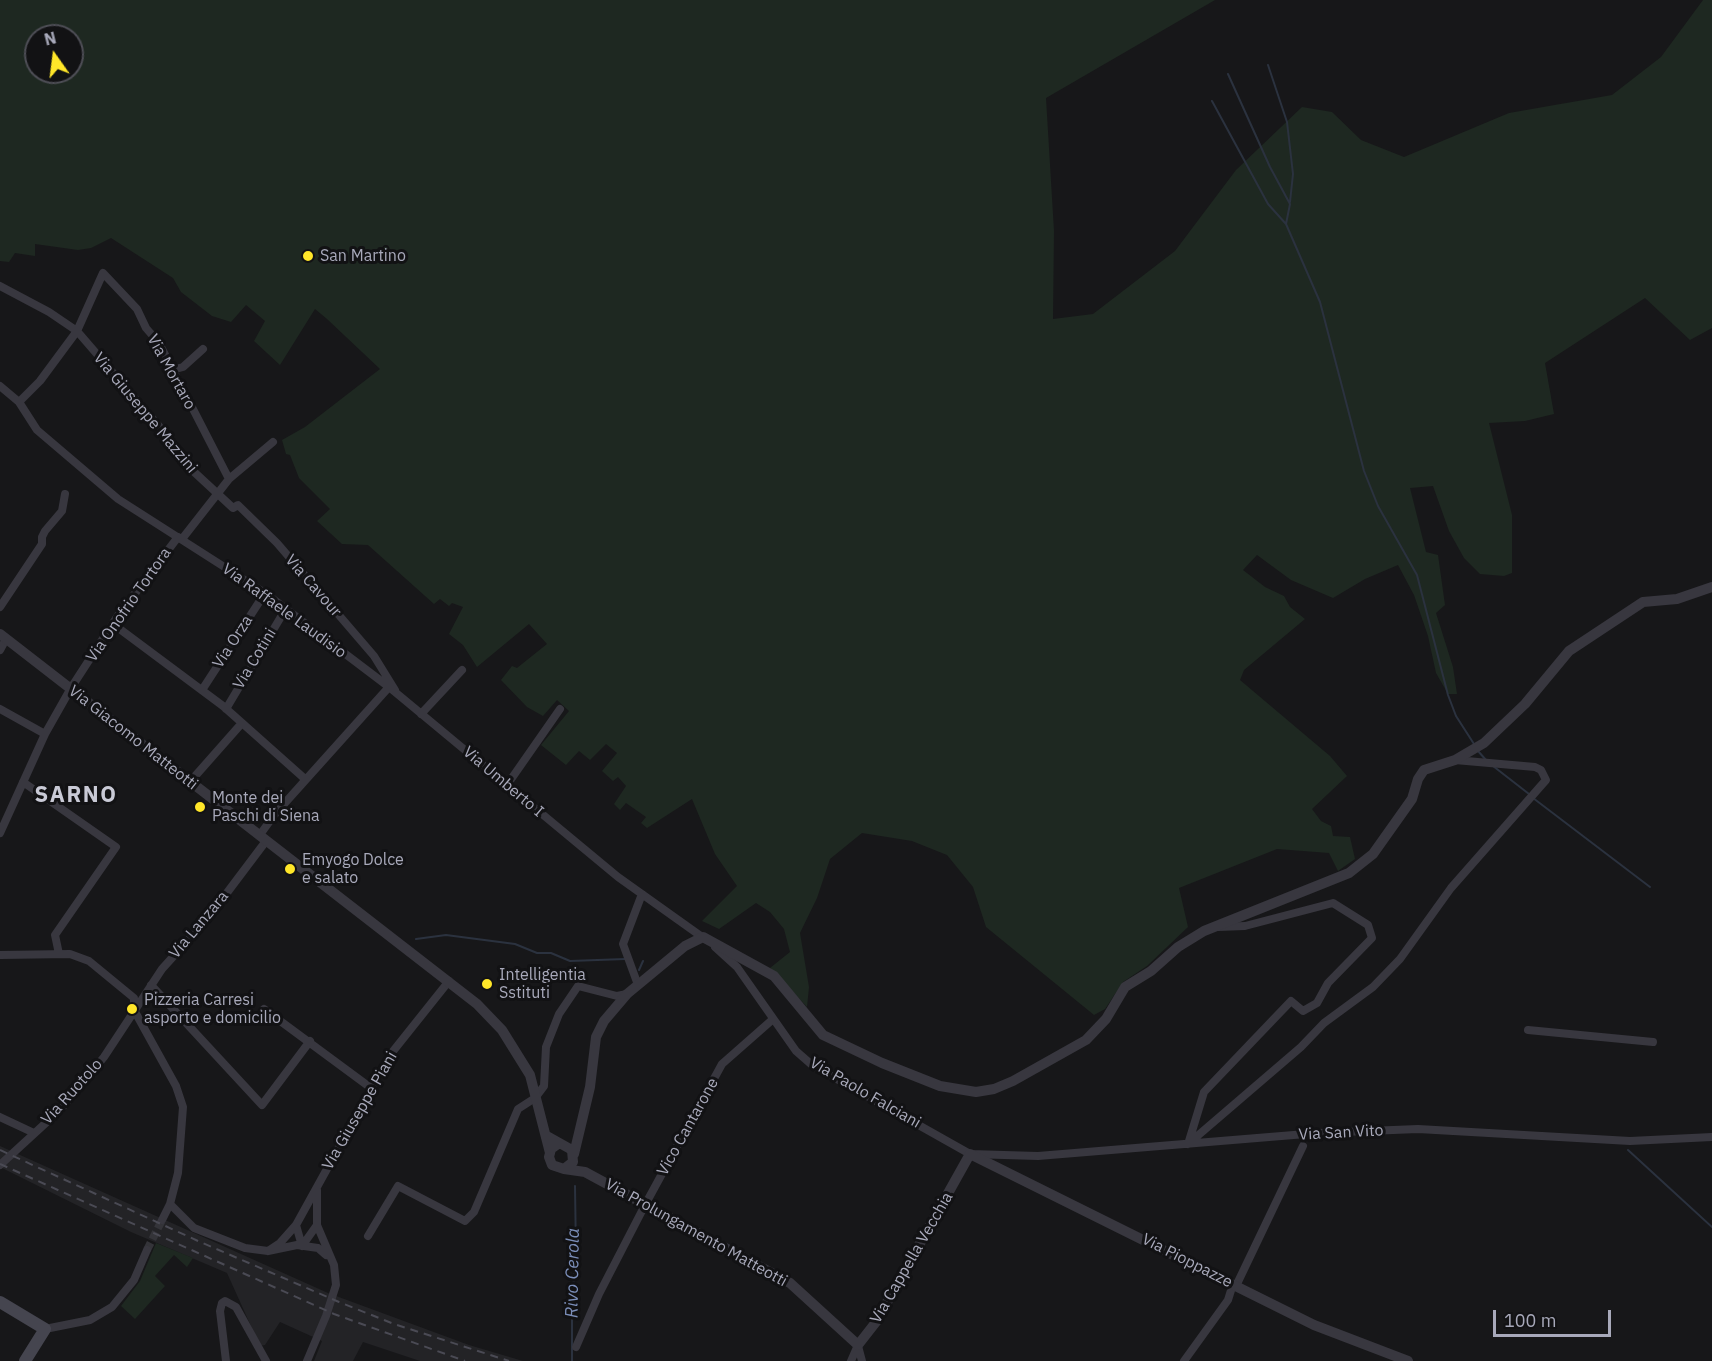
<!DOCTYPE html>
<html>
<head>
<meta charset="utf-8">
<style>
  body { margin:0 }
  #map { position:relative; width:1712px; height:1361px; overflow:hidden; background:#171719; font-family:"IBM Plex Sans",sans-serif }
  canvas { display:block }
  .north { position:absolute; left:24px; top:24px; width:60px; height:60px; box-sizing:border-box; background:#121214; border:2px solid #4e4e56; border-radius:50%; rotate:346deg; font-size:16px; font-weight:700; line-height:24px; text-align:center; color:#a8a9ba }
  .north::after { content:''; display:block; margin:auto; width:21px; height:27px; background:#ffe629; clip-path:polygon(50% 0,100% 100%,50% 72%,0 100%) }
  .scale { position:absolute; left:1493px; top:1310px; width:118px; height:27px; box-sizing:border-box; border:3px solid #a8a9ba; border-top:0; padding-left:8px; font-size:18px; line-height:21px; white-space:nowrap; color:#a8a9ba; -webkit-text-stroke:4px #121214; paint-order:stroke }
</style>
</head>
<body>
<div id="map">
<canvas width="1712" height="1361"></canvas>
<div class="north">N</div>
<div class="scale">100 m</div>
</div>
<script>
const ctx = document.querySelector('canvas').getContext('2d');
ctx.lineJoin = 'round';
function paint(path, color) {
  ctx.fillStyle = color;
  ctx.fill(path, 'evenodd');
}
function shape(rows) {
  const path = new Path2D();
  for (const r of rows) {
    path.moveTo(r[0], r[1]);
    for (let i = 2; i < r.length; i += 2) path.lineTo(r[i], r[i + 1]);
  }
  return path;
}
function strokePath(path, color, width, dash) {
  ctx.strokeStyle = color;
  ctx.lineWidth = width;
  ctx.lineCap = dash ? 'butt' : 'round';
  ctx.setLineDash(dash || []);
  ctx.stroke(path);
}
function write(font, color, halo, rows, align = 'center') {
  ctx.font = font + ' "IBM Plex Sans",sans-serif';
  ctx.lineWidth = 6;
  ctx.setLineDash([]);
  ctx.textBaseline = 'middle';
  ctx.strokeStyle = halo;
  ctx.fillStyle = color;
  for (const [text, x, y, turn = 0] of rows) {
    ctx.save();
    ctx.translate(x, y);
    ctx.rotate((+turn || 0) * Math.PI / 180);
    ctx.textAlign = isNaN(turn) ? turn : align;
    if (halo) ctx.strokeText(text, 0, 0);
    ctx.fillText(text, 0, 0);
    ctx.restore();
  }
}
paint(shape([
  [0,1146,328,1293,469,1345,523,1361,420,1361,363,1342,353,1361,314,1361,322,1341,280,1322,265,1345,260,1346,227,1273,131,1232,0,1167]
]), '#232326');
paint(shape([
  [0,0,1215,0,1046,98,1054,231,1053,319,1093,314,1175,251,1236,170,1302,107,1332,112,1361,140,1404,157,1509,113,1612,95,1661,57,1703,0,1712,0,1712,328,1690,340,1645,298,1545,363,1554,414,1525,421,1489,423,1512,515,1512,573,1504,576,1480,574,1464,558,1449,531,1433,486,1410,488,1426,552,1438,555,1445,605,1436,613,1453,667,1457,694,1448,694,1436,673,1428,636,1414,595,1398,565,1365,579,1333,598,1291,580,1257,555,1243,570,1265,587,1284,596,1290,607,1305,619,1244,670,1240,680,1330,756,1347,776,1312,809,1321,821,1331,826,1333,836,1350,837,1355,859,1338,871,1329,853,1277,849,1179,888,1188,927,1147,966,1123,982,1105,1009,1094,1015,986,927,973,887,947,855,912,841,862,833,830,859,817,898,800,933,809,987,807,1007,770,968,790,952,784,929,770,912,756,903,719,929,702,921,737,886,715,854,692,799,647,828,641,823,646,817,626,803,620,810,614,804,626,786,618,777,613,781,602,771,617,753,606,744,590,760,579,751,566,765,541,745,569,711,557,700,543,716,527,707,501,680,512,666,517,668,547,644,529,624,477,667,463,645,449,634,463,607,452,603,449,606,440,599,434,604,368,545,342,544,317,521,330,509,299,478,290,455,286,454,282,440,305,427,380,369,327,319,315,309,280,365,254,341,265,321,246,305,231,322,212,316,181,292,173,278,111,238,91,248,78,250,35,244,35,256,15,253,9,262,0,261],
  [36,36,72,36,72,72,36,72],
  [156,1243,193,1258,187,1267,174,1255,155,1276,165,1286,135,1319,121,1306,140,1281]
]), '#1e2821');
strokePath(shape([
  [1268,65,1287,122,1293,174,1290,202],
  [1228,74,1270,167,1290,204,1286,224],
  [1212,101,1268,204,1286,224,1320,302,1364,471,1378,506,1417,575,1448,695,1456,716,1474,744],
  [1478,751,1486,760],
  [1493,766,1529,794],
  [1533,798,1650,887],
  [416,939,446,935,515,944,537,953,551,953,570,961,625,959],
  [639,970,643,961],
  [1628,1150,1712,1227],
  [572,1361,572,1298,576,1255,575,1186]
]), '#2b323f', 2);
strokePath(shape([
  [147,1250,162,1220]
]), '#343439', 8, [8, 4]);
strokePath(shape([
  [0,286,49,312,77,331,159,426,179,458,233,508,238,505,277,543,374,656,395,690],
  [172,370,183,367,203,349],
  [0,386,19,402,37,430,118,499,265,593,389,687,618,877,705,939],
  [19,402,40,381,77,331,103,273,137,309,146,328,159,343,229,479],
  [182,539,229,479,273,442],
  [0,607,42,544,42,537,45,531,62,511,65,494],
  [113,624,223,706,305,779],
  [0,650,6,639],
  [202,690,265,593],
  [0,709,45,734],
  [226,709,285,610],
  [421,714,462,670],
  [23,782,116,847,55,935,59,954],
  [189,783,242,723],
  [507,785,560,709],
  [0,833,45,734,71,688,117,617,178,537],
  [259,836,275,814,389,687],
  [715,947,737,967,796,1051,812,1065,970,1154,1038,1156,1318,1133,1418,1129,1630,1141,1712,1137],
  [0,955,70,954,89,961,134,998,134,1010,176,1086,183,1107,178,1173,170,1204,162,1220],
  [151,985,262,1105,310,1041],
  [638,985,623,944,642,894],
  [264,1009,371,1088],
  [1528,1030,1653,1042],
  [0,1117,34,1133],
  [1189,1141,1204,1092,1291,1001,1303,1011,1317,1003,1328,983,1372,938,1368,925,1333,903,1245,926,1218,927],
  [1188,1144,1301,1047,1324,1023,1373,987,1400,959,1451,888,1546,780,1541,770,1535,767,1455,760],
  [0,1165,61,1109,104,1057,162,969,208,918,266,841],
  [170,1204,194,1228,245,1248,268,1251,297,1245,318,1248,326,1255],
  [296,1225,302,1246],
  [368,1236,398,1186,465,1221,474,1212,518,1109,535,1098,544,1086,546,1047,559,1014,578,986,617,996,627,994],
  [302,1246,317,1225],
  [268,1251,280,1243,296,1225,390,1055,449,981],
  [1236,1286,1303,1146],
  [45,1329,90,1320,112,1307,134,1280,147,1250],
  [858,1346,862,1361],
  [576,1347,599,1294,645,1205,722,1064,772,1020],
  [226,1361,220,1311,222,1303,225,1301,236,1307,266,1361],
  [307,1361,326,1316,336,1285,334,1265,317,1225,317,1190],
  [851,1361,858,1345],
  [1184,1361,1228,1300,1233,1284]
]), '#38373f', 8);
strokePath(shape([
  [0,634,477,1004,502,1030,530,1075,550,1153],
  [547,1136,572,1150,573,1162,564,1169,552,1165,549,1157,551,1149,558,1144],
  [574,1154,590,1087,596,1037,604,1021,627,994,685,946,703,937,774,976,823,1035,882,1063,940,1086,976,1092,994,1089,1013,1081,1086,1040,1106,1019,1125,987,1151,971,1178,947,1204,931,1349,873,1373,854,1412,799,1418,779,1424,770,1455,760,1484,743,1525,704,1569,651,1643,602,1677,599,1712,587],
  [564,1169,585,1172,790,1283,858,1345,876,1322,970,1154,1314,1325,1408,1361]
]), '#38373f', 10);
strokePath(shape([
  [0,1302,45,1329,25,1361]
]), '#45454f', 12);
strokePath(shape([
  [0,1150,198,1241,339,1302,394,1324,509,1361],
  [0,1164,334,1314,465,1361]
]), '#4a4a54', 2, [8, 6]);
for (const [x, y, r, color] of [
  [308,256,6,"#ffe629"],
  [200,807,6,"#ffe629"],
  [290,869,6,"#ffe629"],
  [487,984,6,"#ffe629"],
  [132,1009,6,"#ffe629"]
]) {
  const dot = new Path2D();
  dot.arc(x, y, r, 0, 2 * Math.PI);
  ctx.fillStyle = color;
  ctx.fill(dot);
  strokePath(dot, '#121214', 2);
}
write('16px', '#a8a9ba', '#121214', [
  ["San Martino",320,256],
  ["Monte dei",212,798],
  ["Paschi di Siena",212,816],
  ["Emyogo Dolce",302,860],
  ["e salato",302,878],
  ["Intelligentia",499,975],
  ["Sstituti",499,993],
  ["Pizzeria Carresi",144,1000],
  ["asporto e domicilio",144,1018]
], 'left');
write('16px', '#a8a9ba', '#121214', [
  ["Via Mortaro",171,372,61],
  ["Via Giuseppe Mazzini",145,413,50],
  ["Via Cavour",313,586,49],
  ["Via Onofrio Tortora",129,605,-55],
  ["Via Raffaele Laudisio",284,611,36],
  ["Via Orza",233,642,-57],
  ["Via Cotini",255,659,-59],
  ["Via Giacomo Matteotti",133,738,38],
  ["Via Umberto I",503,782,40],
  ["Via Lanzara",199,925,-50],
  ["Via Ruotolo",72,1092,-48],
  ["Via Paolo Falciani",865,1093,30],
  ["Via Giuseppe Piani",360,1111,-60],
  ["Vico Cantarone",688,1127,-61],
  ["Via San Vito",1341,1133,-3],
  ["Via Prolungamento Matteotti",696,1233,29],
  ["Via Cappella Vecchia",912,1258,-60],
  ["Via Pioppazze",1187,1261,27]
]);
write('italic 18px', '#7b8eb9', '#121214', [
  ["Rivo Cerola",573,1273,-89]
]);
ctx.letterSpacing = '1.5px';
write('bold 22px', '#c9cad6', '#121214', [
  ["SARNO",76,796]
]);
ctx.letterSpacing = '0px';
</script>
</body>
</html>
